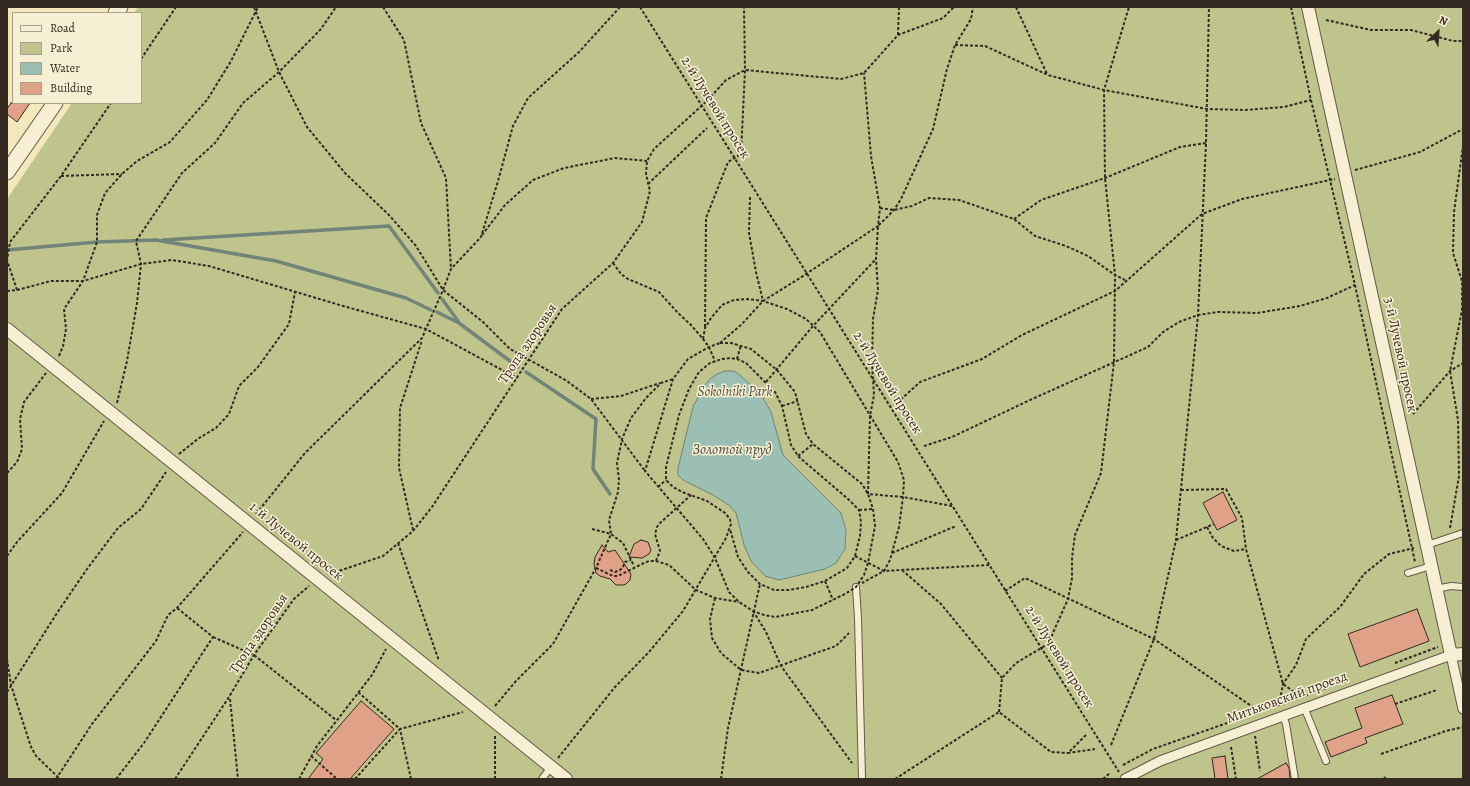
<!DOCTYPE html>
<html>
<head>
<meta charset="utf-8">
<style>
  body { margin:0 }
  #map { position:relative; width:1470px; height:786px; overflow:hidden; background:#f3e7bc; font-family:Alegreya,serif }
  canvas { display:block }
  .frame { position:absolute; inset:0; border:8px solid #352a22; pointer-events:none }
  .legend { position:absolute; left:12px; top:12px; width:130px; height:92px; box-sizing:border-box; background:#f7efd3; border:1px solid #a9a08c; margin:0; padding:5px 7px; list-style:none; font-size:12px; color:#352a22 }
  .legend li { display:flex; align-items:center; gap:8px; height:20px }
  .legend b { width:20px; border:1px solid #a9a08c }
  .north { position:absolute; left:1418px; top:12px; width:40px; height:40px; -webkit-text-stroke:3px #f7efd3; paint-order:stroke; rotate:25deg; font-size:11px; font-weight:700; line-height:16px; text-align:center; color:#352a22 }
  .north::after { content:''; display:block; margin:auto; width:14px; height:18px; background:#352a22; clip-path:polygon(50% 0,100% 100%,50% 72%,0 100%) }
</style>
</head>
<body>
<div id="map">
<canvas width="1470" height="786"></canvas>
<div class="frame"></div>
<ul class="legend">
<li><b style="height:5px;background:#f7efd3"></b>Road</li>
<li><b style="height:11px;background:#bfc48d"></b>Park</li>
<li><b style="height:11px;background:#9bbfb2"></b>Water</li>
<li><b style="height:11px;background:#dfa288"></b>Building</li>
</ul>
<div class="north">N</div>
</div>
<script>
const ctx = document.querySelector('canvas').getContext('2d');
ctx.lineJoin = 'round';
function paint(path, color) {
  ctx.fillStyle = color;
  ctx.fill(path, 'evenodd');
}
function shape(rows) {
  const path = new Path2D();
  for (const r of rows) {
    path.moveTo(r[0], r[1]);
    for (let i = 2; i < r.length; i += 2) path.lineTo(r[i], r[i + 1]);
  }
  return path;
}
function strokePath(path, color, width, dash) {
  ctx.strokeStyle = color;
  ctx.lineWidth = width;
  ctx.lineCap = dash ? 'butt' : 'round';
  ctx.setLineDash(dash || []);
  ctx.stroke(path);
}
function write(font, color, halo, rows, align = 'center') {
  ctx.font = font + ' Alegreya,serif';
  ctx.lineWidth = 3;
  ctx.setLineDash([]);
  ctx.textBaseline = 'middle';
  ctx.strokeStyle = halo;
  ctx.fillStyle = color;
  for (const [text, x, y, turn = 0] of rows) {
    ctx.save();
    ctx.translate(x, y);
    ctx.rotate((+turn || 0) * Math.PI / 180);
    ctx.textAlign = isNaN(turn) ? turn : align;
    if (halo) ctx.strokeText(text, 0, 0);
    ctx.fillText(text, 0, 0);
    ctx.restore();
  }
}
paint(shape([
  [138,7,1463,7,1463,779,7,779,7,199,72,103,141,103,141,13,134,13]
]), '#bfc48d');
const water = shape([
  [725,371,734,371,740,375,762,396,771,412,783,455,841,513,846,530,845,549,836,563,825,569,779,580,765,576,751,561,744,545,736,513,730,506,713,495,683,480,678,475,678,468,693,407,704,386,710,379,717,374,725,371]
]);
paint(water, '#9bbfb2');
strokePath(water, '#728378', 1);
strokePath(shape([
  [163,240,389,226,438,293],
  [7,250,97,242,156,240,276,261,406,298,431,310],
  [442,299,458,321],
  [437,312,459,323,518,367],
  [526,372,596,419,593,469,610,494]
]), '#728378', 3.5);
const building = shape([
  [11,103,30,103,17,122,7,114,7,109,11,103],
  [1223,492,1237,520,1217,530,1203,503,1223,492],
  [641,540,648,542,651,550,649,554,642,558,629,557,634,544,641,540],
  [602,545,608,552,615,550,631,574,630,580,626,584,623,585,616,585,610,579,600,576,596,573,594,564,595,557,602,545],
  [1417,609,1429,641,1360,667,1348,634,1417,609],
  [1392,695,1403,724,1365,738,1367,743,1331,757,1325,742,1362,728,1355,708,1392,695],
  [361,701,394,729,350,779,308,779,323,759,316,753,361,701],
  [1225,756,1228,779,1215,779,1212,758,1225,756],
  [1286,763,1289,768,1290,778,1288,779,1257,779,1286,763]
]);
paint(building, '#dfa288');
strokePath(building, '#352a22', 1);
const service = shape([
  [1427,545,1463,533],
  [1408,573,1431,566],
  [856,587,858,618,862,779],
  [1436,589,1451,586,1463,587],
  [1304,707,1326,761],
  [1283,716,1286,724,1295,779],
  [542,779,551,767]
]);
const pedestrian = shape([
  [1125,779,1160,761,1198,747,1451,655,1463,709]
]);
const minor = shape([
  [1308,7,1451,655,1463,654],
  [7,329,566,779]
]);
const tertiary = shape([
  [116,13,120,7],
  [7,172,55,103]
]);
strokePath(service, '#645948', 8);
strokePath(pedestrian, '#645948', 11);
strokePath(minor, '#645948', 14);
strokePath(tertiary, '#645948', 17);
strokePath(shape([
  [254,7,279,72,307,127,345,173,390,216,416,246,443,290,483,322,510,349,567,381,591,399,645,471],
  [383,7,404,40,421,123,446,178,451,269],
  [640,7,1119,772],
  [1016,7,1047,74],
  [1291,7,1311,100,1355,285,1415,562],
  [1326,20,1371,30,1411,30,1453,41,1463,41],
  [898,35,899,7],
  [955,45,985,46,1048,75,1104,90,1207,109,1245,110,1284,107,1311,100],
  [141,59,176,7],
  [1355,170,1420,152,1463,129],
  [61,176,122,174],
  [648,184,707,128],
  [750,197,749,233,756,272,763,301],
  [880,208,894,210,912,206,929,198,959,200,1014,219,1035,236,1066,246,1088,256,1115,275,1125,280],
  [1014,219,1041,200,1105,178,1180,147,1206,143],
  [482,235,505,205,533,180,564,168,615,158,647,161],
  [613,263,621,274,628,279,659,292,678,313,691,325,703,339,709,347,715,361],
  [17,290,51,281,83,281,141,264,172,260,209,266,343,306,426,329,517,378],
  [7,291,17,290,7,260,10,242,61,176,111,103],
  [705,327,706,218,728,162,741,154,745,70,744,7],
  [703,339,705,328,711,318,722,305,734,300,748,299,763,301,787,309,806,319,820,332,898,462,904,480,903,497,899,527,890,560,884,571,862,583],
  [720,343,742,324,763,301,800,278,878,226,880,208,871,156,864,73],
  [59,356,63,346,66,329,64,309,83,281,97,242,97,215,105,193,122,174,137,161,170,142,207,100,231,61,258,7],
  [737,359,741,345],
  [766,382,813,326,876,259],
  [591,399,621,396,660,383],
  [117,403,127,361,137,303,141,264,136,241,182,173,215,143,243,103,279,72,321,29,336,7],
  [897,403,920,382,982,359,1022,335,1115,291,1202,214,1242,199,1335,179],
  [782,406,798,401],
  [1413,414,1450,371,1463,363],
  [924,446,952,437,1030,400,1148,347,1163,332,1179,322,1198,315,1218,312,1257,313,1300,306,1327,298,1355,285],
  [179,454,199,438,216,428,229,414,239,386,258,367,289,324,295,292],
  [798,456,813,444],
  [7,473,17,462,22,449,20,419,24,402,46,373],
  [658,487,666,480],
  [1181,490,1226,489,1242,518,1246,549,1283,684,1301,697],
  [952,506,903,497,868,494,870,416,874,395,872,363,873,319,878,290,876,259,878,226,894,210,901,199,933,129,947,69,955,45,971,19,973,7],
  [859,510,873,509],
  [256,514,305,453,422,338,443,290,451,269,481,237,498,181,513,126,528,98,579,52,620,7],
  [1207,527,1213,538,1221,546,1234,551,1246,549],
  [1450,528,1459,476,1458,420,1450,371,1462,310,1462,281,1453,253,1454,212,1463,146],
  [592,529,611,534,623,543,634,566],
  [413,530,399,468,400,408,422,340],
  [1176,540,1214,524],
  [398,543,439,661],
  [892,553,956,526],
  [7,556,17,542,62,493,104,421],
  [855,556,884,571,989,565],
  [656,561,660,551,655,534,657,527,660,523,691,495],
  [596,568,613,576,618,576,644,563,649,561,656,561,669,565,696,590,715,598,739,602],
  [610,570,615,572,620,570,623,567,625,562,631,560],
  [902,570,941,604,1002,678],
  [330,574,383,556,413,531,432,507,562,309,613,263,642,222,650,191,646,174,647,161,654,149,708,100,726,80,745,70,841,79,864,73,898,35,943,18,954,7],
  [825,581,833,600],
  [1005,591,1025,578,1154,639,1260,712],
  [715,598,710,619,712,638,721,653,741,670,759,673,836,646,849,633],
  [753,611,766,632,781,666,852,763],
  [213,637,254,655,336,720],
  [1463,640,1463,641],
  [7,659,11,685,31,747,36,756,58,777,59,779],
  [1395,663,1438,647],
  [7,692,57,613,87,569,118,528,141,509,166,472],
  [230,699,238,779],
  [1395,704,1437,690],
  [1279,705,1283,684,1296,665,1306,639,1340,607,1364,574,1389,554,1414,548],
  [495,706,516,681,553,644,596,568,611,534,609,520,618,492,619,480,617,463,622,439,631,418,646,398,661,383,673,379],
  [999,712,1002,678,1016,663,1048,644,1068,599,1072,578,1072,557,1075,535,1101,473,1114,362,1115,275,1105,178,1104,90,1129,7],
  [1086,735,1068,753,1095,749],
  [1255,736,1260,771],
  [1111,745,1154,639,1176,540,1198,315,1206,143,1209,7],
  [1231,747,1236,779],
  [1381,754,1446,731,1463,727],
  [311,756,337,779],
  [558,758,615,687,649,652,683,611,726,538,731,524,730,519,725,513,707,501,682,492,673,487,666,480,666,467,679,415,689,389,699,372,710,363,722,359,731,358,737,359,746,363,775,392,782,406,791,445,798,456,806,463,848,499,859,510,861,522,860,536,855,556,847,568,825,581,806,587,789,590,774,590,760,584,748,572,738,557,730,529],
  [1123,765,1153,749,1327,688],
  [1384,777,1386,779],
  [56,779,92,724,156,641,168,615,177,608,243,532],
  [116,779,144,743,213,637,177,608],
  [175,779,229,697,254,655,294,599,309,586],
  [299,779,317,746,372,675,386,649],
  [355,779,400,729,358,692],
  [411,779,400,729,463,712],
  [495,779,495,736],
  [721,779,728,728,760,584],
  [895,779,999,712,1051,752,1068,753],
  [1103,779,1110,773]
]), '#352a22', 2, [3, 2]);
strokePath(service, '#f7efd3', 6);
strokePath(pedestrian, '#f7efd3', 9);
strokePath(minor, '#f7efd3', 12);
strokePath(tertiary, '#f7efd3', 15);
strokePath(shape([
  [720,343,731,343,751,349,777,370,795,392,806,434,813,444,862,484,868,494,873,509,875,526,868,563,864,575,856,587,845,594,812,610,775,617,764,615,753,611,739,602,729,592,715,558,703,539,645,471,673,379,688,359,709,347,720,343]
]), '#352a22', 2, [3, 2]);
write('14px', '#352a22', '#f7efd3', [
  ["2-й Лучевой просек",715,108,58],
  ["Тропа здоровья",528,344,-56],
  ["3-й Лучевой просек",1400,355,78],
  ["2-й Лучевой просек",887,383,58],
  ["1-й Лучевой просек",296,542,39],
  ["Тропа здоровья",259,634,-56],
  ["2-й Лучевой просек",1059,657,58],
  ["Митьковский проезд",1287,698,-20]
]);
write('italic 14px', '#58503d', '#f7efd3', [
  ["Sokolniki Park",735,393]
]);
write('italic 15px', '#4e4f46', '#f7efd3', [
  ["Золотой пруд",732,450]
]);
</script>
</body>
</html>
